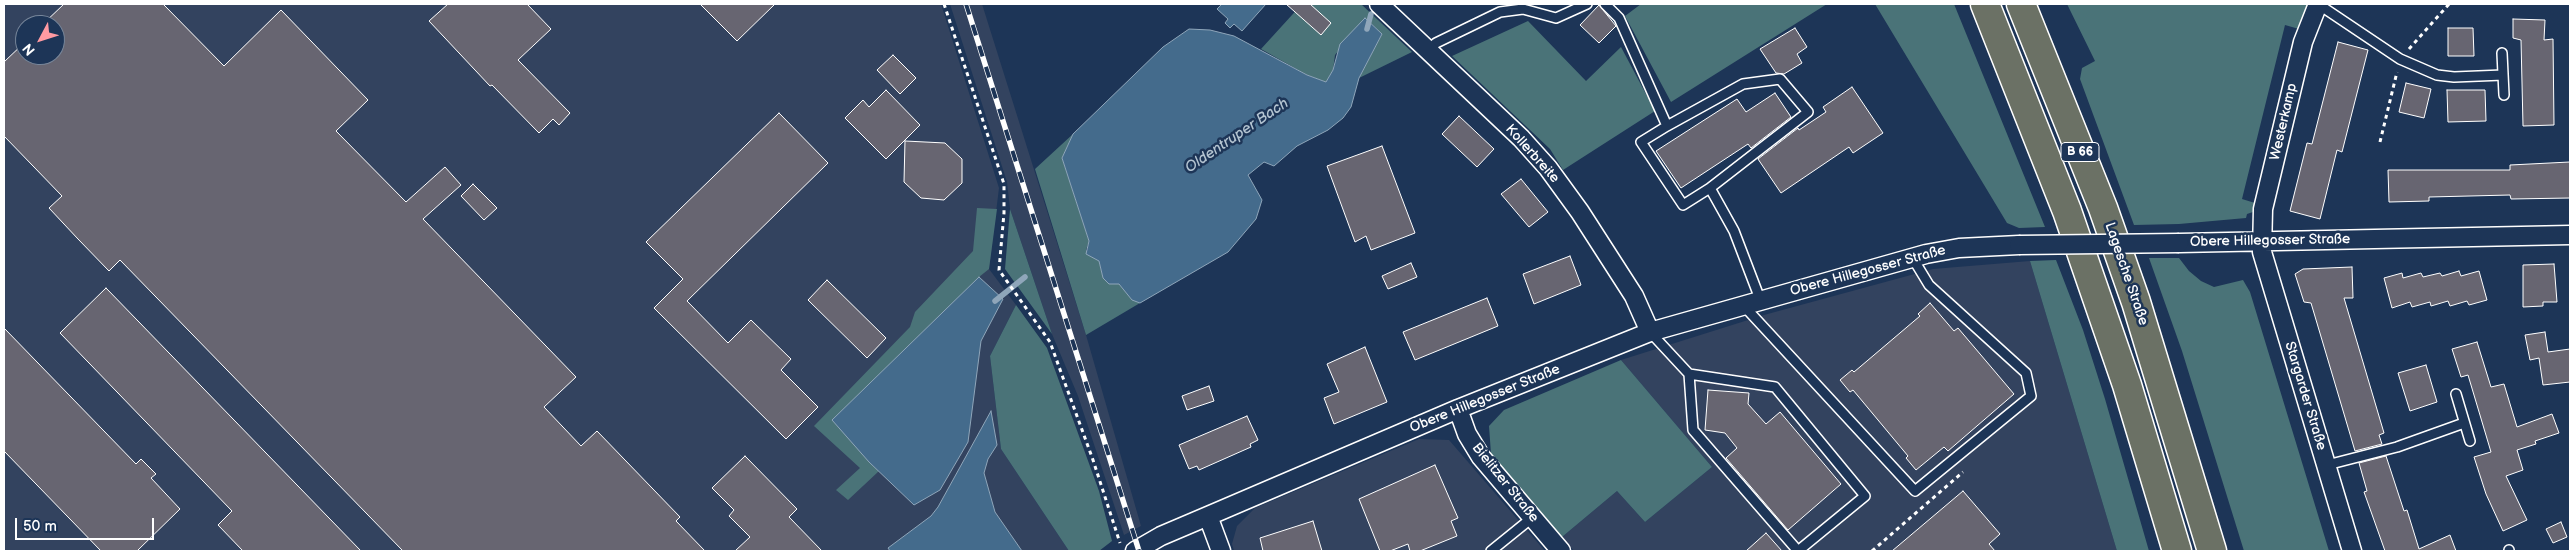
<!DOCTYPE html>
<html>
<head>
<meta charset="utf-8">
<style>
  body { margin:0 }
  #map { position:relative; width:2574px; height:555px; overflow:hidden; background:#1d3557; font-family:"Balsamiq Sans",sans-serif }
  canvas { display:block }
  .frame { position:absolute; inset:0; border:5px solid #fff; pointer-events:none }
  .north { position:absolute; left:15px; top:15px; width:50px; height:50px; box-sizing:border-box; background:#1d3557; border:1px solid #77869a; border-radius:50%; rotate:230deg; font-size:14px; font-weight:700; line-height:20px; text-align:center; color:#fff }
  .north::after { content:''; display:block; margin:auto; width:18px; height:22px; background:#ff9aa2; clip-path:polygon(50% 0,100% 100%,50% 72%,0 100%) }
  .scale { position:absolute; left:15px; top:518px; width:139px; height:22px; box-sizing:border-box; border:2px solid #fff; border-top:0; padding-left:6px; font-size:15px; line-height:18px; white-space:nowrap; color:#fff; -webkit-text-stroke:4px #1d3557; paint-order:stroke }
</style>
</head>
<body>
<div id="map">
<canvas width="2574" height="555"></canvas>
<div class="frame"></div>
<div class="north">N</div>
<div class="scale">50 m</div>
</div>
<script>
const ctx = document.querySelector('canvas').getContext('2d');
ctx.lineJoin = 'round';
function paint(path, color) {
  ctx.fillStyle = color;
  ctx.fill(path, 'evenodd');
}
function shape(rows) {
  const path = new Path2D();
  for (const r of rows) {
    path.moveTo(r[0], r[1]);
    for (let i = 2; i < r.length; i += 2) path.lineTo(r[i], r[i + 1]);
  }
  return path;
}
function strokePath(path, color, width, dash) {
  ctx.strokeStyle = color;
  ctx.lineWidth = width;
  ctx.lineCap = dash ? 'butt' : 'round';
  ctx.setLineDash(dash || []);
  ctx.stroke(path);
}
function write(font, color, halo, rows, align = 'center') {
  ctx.font = font + ' "Balsamiq Sans",sans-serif';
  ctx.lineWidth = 5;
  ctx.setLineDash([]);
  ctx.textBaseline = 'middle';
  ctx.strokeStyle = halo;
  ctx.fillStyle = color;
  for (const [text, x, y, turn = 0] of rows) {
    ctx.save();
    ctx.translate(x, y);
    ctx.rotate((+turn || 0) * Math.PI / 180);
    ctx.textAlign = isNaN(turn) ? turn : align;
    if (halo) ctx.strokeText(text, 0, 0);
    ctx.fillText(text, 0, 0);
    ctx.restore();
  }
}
paint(shape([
  [4,4,941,4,999,188,989,269,1016,305,990,356,1001,449,1069,551,4,551],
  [25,25,55,25,55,55,25,55],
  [950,4,982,4,1086,335,1141,526,1124,535,1078,396,1052,334,1010,209,1007,182],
  [2030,261,2117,551,1574,551,1562,537,1617,491,1645,522,1712,467,1621,360,1764,315,1933,269],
  [1419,439,1449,440,1545,551,1234,551,1232,544,1237,526,1255,508]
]), '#33435f');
paint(shape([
  [1302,4,1361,4,1412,52,1359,78,1382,34,1365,18,1335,55,1333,70,1326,82,1307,75,1261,49],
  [1641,4,1827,4,1671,102,1625,16],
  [1875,4,1954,4,2045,227,2019,228,2007,223],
  [2067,4,2310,4,2299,29,2285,25,2242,199,2255,203,2253,212,2247,214,2246,218,2179,224,2134,225,2080,79,2082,68,2095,61],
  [1528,21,1586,81,1621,47,1655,111,1563,170,1550,149,1452,56],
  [1073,134,1062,158,1089,241,1086,250,1099,261,1103,278,1119,283,1132,299,1140,303,1086,335,1035,169],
  [977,208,997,209,989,269,979,277,869,462,879,471,848,500,836,490,860,468,814,426,910,327,915,312,973,251],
  [1010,209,1052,334,1005,269],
  [2149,258,2179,258,2189,271,2201,281,2214,287,2243,280,2250,292,2329,551,2244,551,2182,351],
  [2056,260,2083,330,2105,399,2149,551,2117,551,2030,261],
  [1016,305,1047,348,1099,491,1112,541,1099,551,1069,551,1001,449,990,356],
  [1621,360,1712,467,1645,522,1617,491,1562,537,1491,454,1489,426,1504,410]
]), '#4a7378');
const water = shape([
  [1222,4,1266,4,1242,31,1234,24,1230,28,1225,23,1228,19,1217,9,1222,4],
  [1365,18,1382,34,1359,78,1351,107,1343,118,1328,130,1297,146,1274,166,1264,162,1248,175,1262,200,1256,219,1228,252,1140,303,1132,300,1119,284,1109,284,1103,278,1099,261,1086,254,1089,241,1062,158,1073,134,1163,47,1189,29,1210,30,1234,36,1307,75,1326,82,1333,70,1340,44,1365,18],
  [979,277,1003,299,981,341,968,442,940,490,914,505,869,462,832,420,979,277],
  [991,411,997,445,988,459,984,473,995,512,1022,551,890,551,888,548,931,516,938,507,991,411]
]);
paint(water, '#446b8c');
strokePath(water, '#8fa6ba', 1);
strokePath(shape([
  [1367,29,1371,14],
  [995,301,1025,277]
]), '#8fa6ba', 5.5);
const building = shape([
  [64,4,163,4,224,66,281,10,368,100,336,131,406,202,445,167,461,185,423,219,576,377,544,407,581,446,597,431,680,517,676,521,705,551,403,551,120,260,109,271,78,239,49,208,62,196,4,136,4,62,25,42,25,55,55,55,55,25,42,25,64,4],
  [448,4,527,4,551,29,518,60,570,113,559,125,553,119,539,133,492,85,490,86,429,21,448,4],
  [700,4,775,4,737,41,700,4],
  [1286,4,1310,4,1331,23,1321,35,1286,4],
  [1599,5,1616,26,1599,43,1580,25,1599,5],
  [2513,19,2545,20,2544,40,2553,39,2554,125,2523,126,2521,40,2513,38,2513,19],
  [1795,28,1807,47,1797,54,1802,63,1784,74,1776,73,1760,49,1795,28],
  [2448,28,2473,28,2474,56,2448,56,2448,28],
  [2338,42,2368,50,2342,152,2337,150,2320,219,2290,211,2307,143,2312,144,2338,42],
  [893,55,916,78,900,94,877,70,893,55],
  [2406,83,2431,89,2424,118,2399,112,2406,83],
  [1852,87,1883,133,1853,153,1849,147,1781,193,1758,159,1798,128,1799,130,1826,112,1823,107,1852,87],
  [886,90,920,125,886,159,845,118,863,100,869,107,886,90],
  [2447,90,2485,90,2486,121,2448,122,2447,90],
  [1775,93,1791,117,1751,148,1748,144,1681,188,1656,151,1737,99,1746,112,1775,93],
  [779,113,828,163,687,301,728,343,751,320,791,359,781,370,818,407,786,439,654,308,683,279,646,242,779,113],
  [1459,116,1494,149,1477,167,1442,134,1459,116],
  [905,141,945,143,962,159,962,183,944,200,921,198,904,182,905,141],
  [1382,146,1415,233,1371,250,1366,236,1355,242,1327,166,1382,146],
  [2570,162,2570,198,2511,199,2510,195,2429,197,2429,201,2389,202,2388,170,2510,170,2510,165,2570,162],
  [1521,179,1548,212,1529,227,1501,194,1521,179],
  [473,184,497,208,484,220,461,196,473,184],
  [1570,256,1581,285,1534,304,1523,274,1570,256],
  [1411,263,1417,277,1388,289,1382,276,1411,263],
  [2554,264,2557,302,2543,302,2543,306,2523,307,2523,265,2554,264],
  [2352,267,2353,298,2344,298,2384,433,2379,435,2382,444,2355,451,2311,303,2304,302,2295,274,2303,269,2352,267],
  [2459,271,2461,276,2479,271,2487,300,2469,305,2467,301,2450,306,2448,301,2431,306,2430,302,2412,307,2410,302,2392,308,2384,278,2402,273,2403,278,2421,273,2423,277,2440,273,2442,276,2459,271],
  [827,280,886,338,867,358,808,300,827,280],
  [106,288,361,551,243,551,218,525,232,511,60,333,106,288],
  [1487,298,1498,326,1415,360,1403,332,1487,298],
  [1930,303,1954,331,1958,328,2014,394,1948,451,1944,447,1916,470,1906,458,1908,456,1853,390,1850,392,1840,380,1852,370,1854,372,1920,316,1918,314,1930,303],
  [4,328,136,464,141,459,156,474,151,478,180,509,137,551,101,551,4,451,4,328],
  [2545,332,2548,352,2570,349,2570,382,2543,385,2539,358,2530,360,2525,335,2545,332],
  [2477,342,2491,387,2504,384,2517,427,2552,414,2559,433,2535,441,2536,444,2517,450,2523,470,2506,476,2527,520,2503,531,2486,494,2474,457,2491,452,2468,375,2461,377,2452,349,2477,342],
  [1365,347,1387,402,1334,424,1324,398,1339,392,1327,364,1365,347],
  [2426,365,2437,402,2410,411,2398,373,2426,365],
  [1209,386,1214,401,1187,410,1182,396,1209,386],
  [1708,390,1749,393,1748,404,1766,424,1780,412,1841,484,1788,530,1726,458,1737,448,1725,433,1705,430,1708,390],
  [1247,416,1258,440,1250,444,1251,447,1199,470,1197,466,1189,469,1179,445,1247,416],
  [745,456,797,509,789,517,822,551,735,551,750,537,729,516,734,510,712,488,745,456],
  [2386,456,2404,511,2407,510,2419,549,2450,535,2456,551,2385,551,2364,492,2367,491,2359,463,2386,456],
  [1435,465,1458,518,1451,521,1457,536,1420,551,1410,551,1408,544,1390,551,1380,551,1359,499,1435,465],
  [1963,491,2000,534,1989,544,1995,551,1892,551,1963,491],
  [1313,521,1322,551,1263,551,1260,538,1313,521],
  [2561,522,2567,537,2553,543,2546,529,2561,522],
  [1766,533,1782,551,1746,551,1766,533]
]);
paint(building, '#676571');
strokePath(building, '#fff', 1);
const service = shape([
  [1605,4,1619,18,1667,126,1641,142,1683,205,1710,188,1734,231,1760,299],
  [2318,4,2400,59,2437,75,2454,77,2503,75],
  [1428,51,1436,43,1500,12,1523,9,1556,18,1587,4],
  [2502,53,2504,95],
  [1667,126,1743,84,1780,79,1808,112,1710,188],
  [1743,305,1915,491,2031,396,2026,373,1929,285,1912,257],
  [1650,332,1689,374,1775,387,1865,496,1798,551,1693,430,1689,374],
  [2456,394,2470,441],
  [2327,465,2397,447,2464,423],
  [2509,550,2509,551],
  [1491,551,1533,517]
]);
const minor = shape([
  [1379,4,1521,138,1548,168,1580,212,1634,296,1650,332],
  [2318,4,2303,42,2263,209,2262,252,2352,551],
  [2179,243,2570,235],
  [1458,409,1467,434,1481,457,1561,551],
  [1208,516,1221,551],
  [1135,551,1161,536,1208,516,1458,409,1650,332,1926,254,1959,248,2019,245]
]);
const trunk = shape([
  [1985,4,2067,211,2127,385,2177,551],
  [2021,4,2103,208,2136,302,2212,551]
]);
strokePath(service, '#fff', 12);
strokePath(minor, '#fff', 21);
strokePath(trunk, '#fff', 31);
strokePath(shape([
  [944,4,1004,184,1004,213,999,270,1050,342,1093,460,1120,543],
  [2409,49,2449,4],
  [2380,142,2397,72],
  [1872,551,1963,472]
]), '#fff', 3, [4, 4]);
strokePath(service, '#1d3557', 9);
strokePath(minor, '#1d3557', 18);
strokePath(trunk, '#6b7165', 28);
const rail = shape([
  [966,4,1139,551]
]);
strokePath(rail, '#fff', 5.5);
strokePath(rail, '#1d3557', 4, [11]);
const minorBridge = shape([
  [2019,245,2179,243]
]);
strokePath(minorBridge, '#fff', 21, []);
strokePath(minorBridge, '#1d3557', 18);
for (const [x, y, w] of [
  [2080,152,38]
]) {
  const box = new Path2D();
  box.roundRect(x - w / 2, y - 9.5, w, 19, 4);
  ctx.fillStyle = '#1d3557';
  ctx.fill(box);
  strokePath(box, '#fff', 1);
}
write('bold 12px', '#fff', null, [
  ["B 66",2080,152]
]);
write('14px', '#fff', '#1d3557', [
  ["Westerkamp",2284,122,-77],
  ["Kollerbreite",1532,154,48],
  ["Obere Hillegosser Straße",2270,241,-1],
  ["Obere Hillegosser Straße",1868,271,-15],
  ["Lagesche Straße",2126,274,71],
  ["Stargarder Straße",2305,396,73],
  ["Obere Hillegosser Straße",1485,399,-22],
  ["Bielitzer Straße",1505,483,51]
]);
write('italic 15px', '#b4c4d1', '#1d3557', [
  ["Oldentruper Bach",1237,136,-34]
]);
</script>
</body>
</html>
